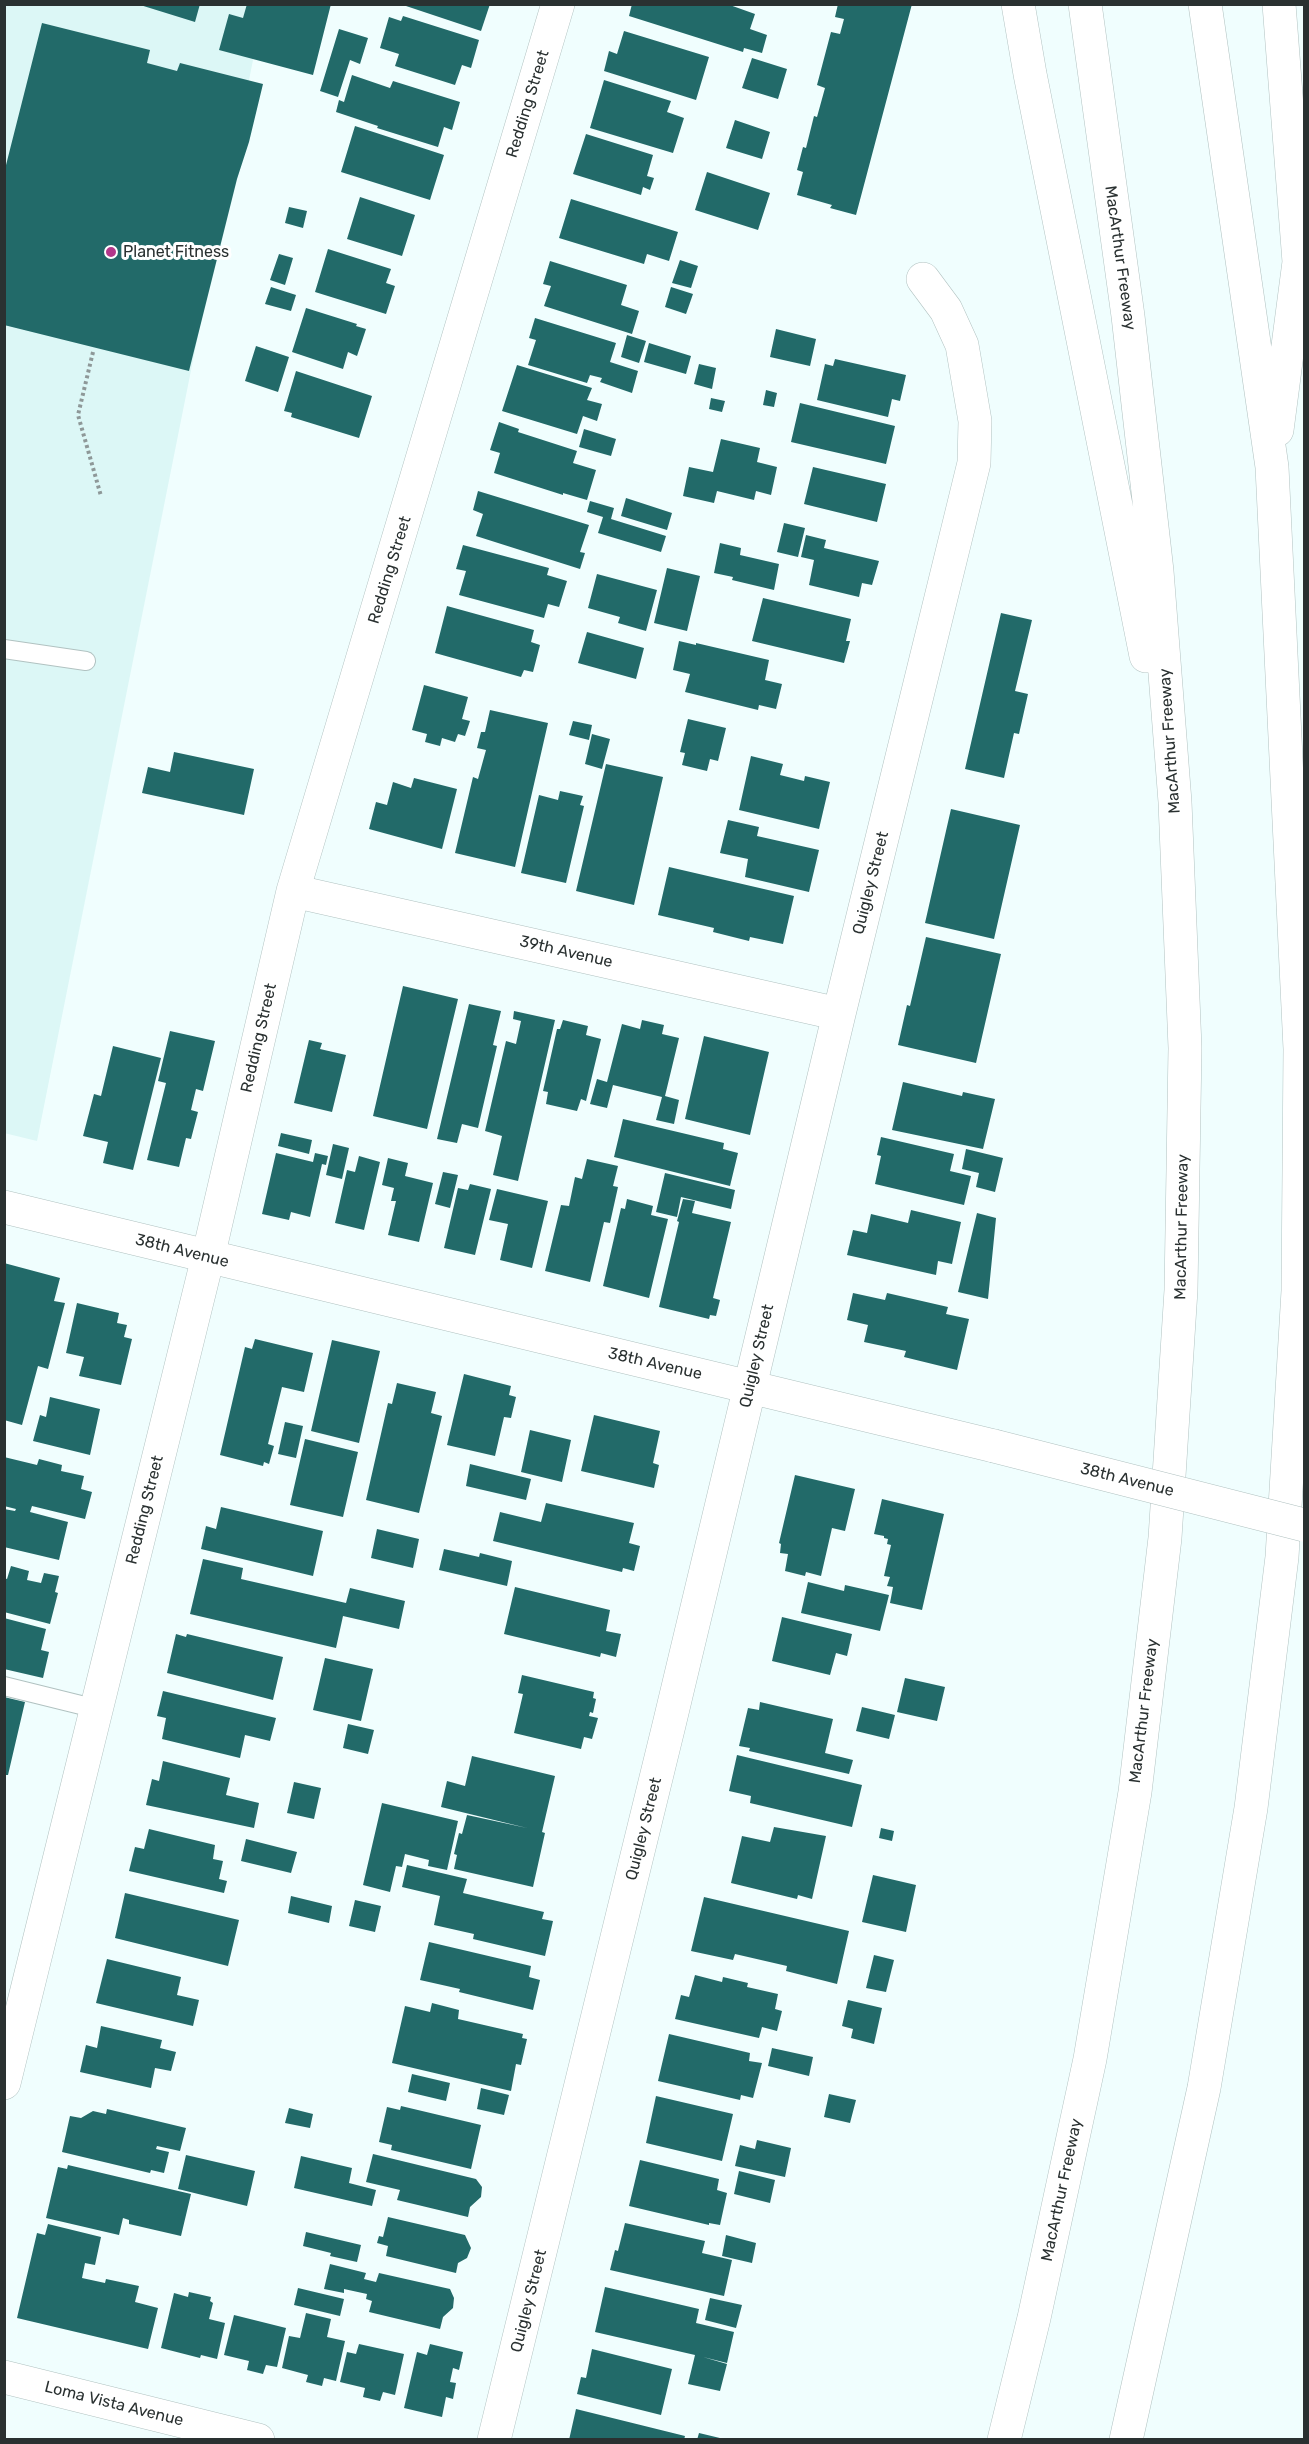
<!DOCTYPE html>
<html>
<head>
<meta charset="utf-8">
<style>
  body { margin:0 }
  #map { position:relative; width:1309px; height:2444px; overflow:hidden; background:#f0fefe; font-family:Rubik,sans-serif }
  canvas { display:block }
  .frame { position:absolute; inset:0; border:6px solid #2a3131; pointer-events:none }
</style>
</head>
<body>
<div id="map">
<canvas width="1309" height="2444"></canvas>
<div class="frame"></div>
</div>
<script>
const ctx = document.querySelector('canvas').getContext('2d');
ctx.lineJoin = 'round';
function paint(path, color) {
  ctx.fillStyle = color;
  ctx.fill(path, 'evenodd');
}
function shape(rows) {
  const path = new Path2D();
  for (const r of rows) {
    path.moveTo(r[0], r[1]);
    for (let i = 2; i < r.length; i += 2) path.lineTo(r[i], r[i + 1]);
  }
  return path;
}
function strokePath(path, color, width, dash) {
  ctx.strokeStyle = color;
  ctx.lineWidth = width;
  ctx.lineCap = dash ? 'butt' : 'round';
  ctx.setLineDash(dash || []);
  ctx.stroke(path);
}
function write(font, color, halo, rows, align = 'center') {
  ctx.font = font + ' Rubik,sans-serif';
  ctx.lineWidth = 6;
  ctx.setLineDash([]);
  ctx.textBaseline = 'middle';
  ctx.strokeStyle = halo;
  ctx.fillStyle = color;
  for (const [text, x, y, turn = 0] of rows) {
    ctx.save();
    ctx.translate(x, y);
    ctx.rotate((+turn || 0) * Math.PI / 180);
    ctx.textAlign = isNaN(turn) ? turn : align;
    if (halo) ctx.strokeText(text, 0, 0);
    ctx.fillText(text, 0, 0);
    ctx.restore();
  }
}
paint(shape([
  [4,5,264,5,37,1141,4,1133]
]), '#dcf7f6');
paint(shape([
  [137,4,200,4,195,22],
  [247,4,331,4,313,75,219,50,229,14,243,18],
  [400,4,490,4,481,31],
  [632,4,727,4,755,14,750,29,767,35,762,53,744,48,743,52,629,16],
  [838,4,912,4,856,215,830,208,832,205,797,195,803,172,797,170,803,147,806,148,814,116,817,117,825,88,817,85,831,32,840,34,844,19,835,17],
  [403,16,479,40,471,68,462,65,455,85,395,66,399,54,380,48,389,17,401,21],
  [42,23,150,50,147,63,177,71,180,63,263,84,249,142,237,179,189,371,4,325,4,173],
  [339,29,368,38,360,64,350,60,338,97,320,91],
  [624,31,709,57,696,100,604,71,609,51,617,54],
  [752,58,787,69,778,99,742,88],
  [352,75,390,88,393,81,460,102,452,130,444,127,438,147,377,128,378,126,336,112,339,100,344,102],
  [604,80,671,101,667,112,684,118,673,153,590,128],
  [735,120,770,132,762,159,726,148],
  [355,126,444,155,430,200,341,172],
  [586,134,653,155,647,176,654,178,650,190,643,187,641,195,573,174],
  [707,172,770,193,758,230,695,210],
  [360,197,415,215,402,256,347,239],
  [571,199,678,232,669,261,647,254,644,264,559,238],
  [289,207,307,211,303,228,285,223],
  [328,249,391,269,386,283,395,286,386,314,315,292],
  [279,254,293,258,285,285,270,280],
  [680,260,698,266,691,288,672,283],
  [550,261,627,285,621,305,639,311,632,334,544,306,551,286,543,284],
  [271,287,296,295,291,311,265,304],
  [671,287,693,294,686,314,665,307],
  [306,308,357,324,356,326,366,329,357,356,348,352,343,369,292,352],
  [535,318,616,343,610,362,638,371,632,393,600,382,602,378,590,375,587,383,528,365,536,340,529,338],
  [776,329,816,339,810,366,770,357],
  [627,335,646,341,639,363,621,357],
  [649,343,691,356,686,374,644,362],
  [256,346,289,357,278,392,245,381],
  [835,359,906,375,900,401,892,399,888,417,817,400,825,364,833,366],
  [699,364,716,368,712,389,694,384],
  [517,365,592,388,587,400,602,404,597,421,583,416,577,434,502,411],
  [296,371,372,396,359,438,291,417,292,413,284,411],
  [766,390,777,393,774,407,763,405],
  [711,398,725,401,722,412,709,409],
  [800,403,895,426,886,464,791,442],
  [499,422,519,429,518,432,577,451,573,463,596,470,587,500,563,493,563,495,494,473,500,453,490,450],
  [584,429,616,439,611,456,579,447],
  [721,439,760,448,757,462,777,467,771,495,756,491,754,500,717,491,714,503,683,496,689,467,713,472],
  [813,467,886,484,877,522,804,504],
  [478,491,589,525,580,552,585,553,580,569,476,536,483,514,473,510],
  [626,498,672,513,667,530,621,516],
  [590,501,614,508,611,519,666,536,661,552,598,533,603,517,587,512],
  [784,523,805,528,798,557,777,552],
  [806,535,826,540,824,548,879,561,872,585,862,583,859,597,809,585,814,560,801,557],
  [720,543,741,548,740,555,779,564,774,590,732,580,733,577,714,573],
  [463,545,549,568,547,575,567,581,559,607,548,604,544,618,459,595,466,571,456,569],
  [667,568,700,576,687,631,654,623],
  [597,574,657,590,646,631,618,623,620,617,588,608],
  [763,598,851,619,846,641,850,641,844,663,752,641],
  [447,606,534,630,531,642,540,645,533,672,524,670,521,677,435,653],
  [1001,613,1032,620,1015,691,1028,694,1019,734,1014,733,1004,778,965,769],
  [587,632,644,648,636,679,578,663],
  [679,641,696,645,696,643,769,660,765,680,782,684,776,709,759,705,758,710,685,692,690,674,673,670],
  [424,685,468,697,462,719,470,721,465,736,458,734,455,742,442,738,440,746,425,742,427,734,412,730],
  [490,710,548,723,515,867,455,853,473,777,478,779,486,750,477,748,481,732,485,732],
  [688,719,726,728,718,761,710,759,707,771,682,765,685,753,680,752],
  [573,721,592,725,589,740,569,735],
  [592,734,610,739,602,769,585,764],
  [174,752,254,769,244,815,142,793,148,767,170,772],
  [751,756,783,764,780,775,804,781,805,776,830,782,819,829,739,810],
  [606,764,663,777,634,905,576,891],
  [414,778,457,789,442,849,369,829,376,802,387,805,393,782,411,788],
  [560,791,583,796,580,805,584,806,566,883,521,873,539,795,558,800],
  [951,809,1020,825,994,939,925,923],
  [728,820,759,827,757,836,819,850,809,892,745,877,748,859,720,853],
  [669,867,794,896,783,944,750,937,749,941,713,932,714,928,658,915],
  [926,937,1001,954,976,1063,898,1045,907,1005,910,1006],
  [403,986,458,999,427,1129,373,1116],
  [469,1004,501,1011,493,1045,497,1046,478,1128,462,1124,457,1143,437,1139],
  [514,1011,555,1020,518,1181,493,1175,502,1136,485,1131,506,1041,516,1044,521,1021,513,1019],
  [563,1020,588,1026,586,1035,601,1039,586,1101,581,1099,577,1111,546,1104,548,1092,543,1091,557,1029,560,1029],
  [642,1020,664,1025,662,1034,679,1038,665,1096,679,1100,674,1124,656,1120,662,1097,613,1085,607,1108,590,1104,597,1079,607,1082,622,1024,640,1029],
  [170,1031,215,1041,203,1091,196,1089,191,1110,198,1112,191,1139,186,1138,179,1167,147,1160,166,1083,158,1081],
  [704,1036,769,1052,750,1135,685,1119],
  [309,1040,322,1043,320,1049,346,1055,332,1112,294,1103],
  [113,1046,161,1058,133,1170,103,1163,108,1142,83,1136,94,1094,101,1096],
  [903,1082,962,1096,963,1092,995,1099,983,1149,892,1130],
  [623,1119,724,1143,723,1149,738,1153,730,1186,614,1157],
  [281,1133,312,1140,309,1154,278,1146],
  [881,1137,954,1154,950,1171,971,1176,964,1205,875,1184,881,1156,877,1155],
  [333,1144,349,1148,342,1179,326,1175],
  [966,1149,1003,1158,995,1192,976,1187,979,1173,962,1169],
  [276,1153,313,1162,315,1153,328,1156,326,1165,322,1164,310,1217,291,1212,289,1220,262,1214],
  [359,1156,380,1162,364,1230,335,1223,347,1170,355,1172],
  [388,1158,408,1163,405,1176,433,1183,419,1242,388,1235,396,1201,391,1201,394,1188,382,1185],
  [587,1159,618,1166,613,1186,618,1187,610,1223,604,1222,590,1282,545,1271,561,1205,569,1206,575,1177,582,1179],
  [443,1172,458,1175,450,1208,435,1204],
  [665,1173,735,1190,731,1209,681,1197,677,1217,656,1212],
  [470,1184,491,1189,475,1255,444,1248,458,1188,468,1190],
  [497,1189,548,1201,532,1268,500,1260,508,1224,489,1220],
  [627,1199,653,1206,651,1215,668,1219,649,1298,603,1286,621,1208,625,1209],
  [683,1199,695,1201,692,1213,731,1222,713,1298,720,1300,716,1316,710,1315,709,1319,659,1307,679,1222,677,1221],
  [911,1210,961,1222,952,1264,938,1261,936,1275,847,1255,853,1230,867,1233,871,1214,908,1223],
  [977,1213,996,1218,988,1299,958,1292],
  [4,1263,60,1278,54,1301,65,1303,48,1369,38,1366,22,1425,4,1420],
  [853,1293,885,1300,887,1293,948,1307,946,1314,969,1319,957,1370,904,1357,906,1351,864,1342,868,1325,847,1320],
  [77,1303,119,1313,117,1323,127,1325,124,1337,132,1339,121,1385,79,1376,84,1357,66,1353],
  [255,1339,313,1353,304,1392,282,1387,268,1444,274,1446,269,1464,264,1462,263,1466,220,1455,245,1347,252,1349],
  [332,1340,380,1351,359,1443,311,1431],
  [464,1374,511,1386,509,1395,516,1397,511,1418,504,1417,495,1456,447,1445],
  [397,1383,436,1392,431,1413,442,1416,419,1513,366,1500,388,1403,392,1404],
  [50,1397,100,1409,90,1455,33,1441,40,1415,46,1417],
  [594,1415,660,1431,653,1463,659,1465,654,1488,581,1471],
  [285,1422,303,1426,296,1458,278,1454],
  [530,1430,571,1440,562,1482,521,1472],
  [305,1439,358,1452,343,1517,290,1505],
  [4,1457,37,1465,39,1459,62,1465,61,1471,84,1476,81,1489,92,1492,85,1519,32,1506,30,1512,68,1522,59,1560,4,1547,4,1509,15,1511,16,1509,4,1506],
  [470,1464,531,1479,526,1500,466,1486],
  [795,1475,855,1489,845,1531,832,1528,821,1576,806,1572,805,1576,785,1571,788,1554,780,1553,781,1544,779,1543],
  [882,1499,944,1514,922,1610,890,1603,893,1587,887,1586,890,1577,884,1576,891,1545,887,1544,888,1539,884,1538,884,1536,874,1534],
  [546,1503,634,1523,629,1543,640,1546,634,1571,623,1568,622,1572,493,1541,500,1512,541,1522],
  [221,1507,323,1531,313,1576,201,1549,206,1526,216,1529],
  [377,1529,419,1539,413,1568,371,1558],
  [444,1549,479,1557,480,1553,512,1561,507,1586,439,1570],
  [203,1559,243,1568,241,1579,346,1603,350,1588,405,1601,399,1629,343,1616,336,1648,190,1614],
  [11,1566,29,1571,27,1580,41,1583,44,1573,59,1576,55,1592,58,1593,50,1624,4,1612,4,1578,7,1579],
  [808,1582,844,1591,845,1585,889,1595,880,1631,801,1613],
  [515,1587,610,1610,606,1631,621,1634,616,1657,601,1653,600,1657,504,1634],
  [782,1617,852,1634,847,1656,836,1653,830,1675,772,1661],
  [4,1618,46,1629,41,1650,49,1652,43,1678,4,1669],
  [176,1634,186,1637,187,1634,283,1657,273,1700,167,1673],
  [325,1658,373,1669,361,1721,313,1710],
  [522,1675,594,1692,593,1698,596,1699,593,1713,590,1712,589,1716,598,1718,592,1739,584,1737,581,1749,514,1733,523,1694,518,1693],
  [905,1678,945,1687,937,1721,897,1712],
  [163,1691,276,1718,270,1741,245,1735,240,1758,162,1739,166,1718,157,1716],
  [4,1697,25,1702,8,1775,4,1775],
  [760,1702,833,1719,825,1753,853,1760,849,1774,749,1751,750,1748,739,1746,748,1708,759,1710],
  [862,1707,895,1715,889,1739,856,1731],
  [348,1724,374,1730,368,1754,343,1748],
  [737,1755,862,1785,852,1827,750,1803,751,1796,729,1791],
  [472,1756,555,1776,542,1832,545,1833,533,1887,454,1869,457,1855,454,1854,459,1833,462,1834,467,1815,527,1828,441,1807,447,1781,465,1786],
  [163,1761,230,1778,226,1795,259,1803,254,1828,146,1805,152,1779,159,1781],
  [294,1782,321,1788,314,1819,287,1813],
  [382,1803,458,1821,447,1870,428,1866,429,1860,405,1854,402,1867,396,1866,390,1892,363,1885],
  [774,1827,826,1836,812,1899,798,1895,797,1899,731,1883,742,1836,770,1842],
  [881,1828,894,1831,892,1841,879,1838],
  [149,1829,215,1845,213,1859,223,1861,219,1879,227,1881,224,1893,129,1871,135,1847,144,1849],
  [246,1839,297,1852,291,1873,241,1861],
  [407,1865,467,1879,463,1893,544,1912,542,1919,553,1921,545,1956,473,1939,474,1934,434,1925,440,1896,402,1887],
  [873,1875,916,1885,906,1932,862,1922],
  [125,1893,239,1920,228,1966,115,1938],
  [291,1896,332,1906,329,1923,288,1913],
  [704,1897,849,1931,837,1984,786,1971,787,1966,735,1954,733,1960,691,1951],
  [355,1900,381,1906,375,1932,349,1926],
  [429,1942,531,1966,529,1977,540,1980,533,2010,459,1992,460,1989,420,1980],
  [874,1955,894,1960,886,1992,866,1988],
  [107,1959,181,1977,177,1995,199,2000,193,2026,96,2003],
  [695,1975,722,1982,723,1977,748,1983,747,1987,778,1994,775,2009,782,2011,777,2031,762,2027,759,2038,675,2019,681,1995,689,1997],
  [848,2000,882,2008,874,2044,851,2038,853,2029,842,2026],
  [432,2003,459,2010,458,2019,523,2034,522,2038,527,2039,521,2065,516,2064,511,2091,392,2063,405,2006,430,2012],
  [101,2026,162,2040,160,2048,176,2052,171,2071,155,2068,151,2088,80,2072,86,2045,97,2048],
  [669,2034,750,2053,749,2061,762,2063,753,2098,741,2095,740,2100,658,2081],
  [772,2048,813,2057,809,2076,768,2066],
  [412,2074,450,2083,446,2101,408,2092],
  [481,2088,509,2095,504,2115,477,2109],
  [829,2094,856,2100,850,2123,824,2117],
  [656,2096,733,2114,722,2161,646,2143],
  [401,2106,481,2125,471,2169,391,2150,392,2145,379,2142,387,2107,400,2110],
  [289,2108,313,2114,310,2128,285,2123],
  [107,2109,186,2128,180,2151,157,2146,156,2149,169,2152,164,2173,151,2170,150,2173,62,2152,70,2116,81,2118,93,2111,106,2114],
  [757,2140,791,2148,785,2177,735,2166,740,2145,755,2149],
  [373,2154,476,2179,482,2187,481,2197,470,2207,468,2217,397,2200,400,2190,366,2182],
  [186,2155,255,2171,247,2206,178,2189],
  [301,2156,352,2168,349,2183,376,2190,372,2206,294,2188],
  [640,2160,719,2179,717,2190,727,2193,720,2225,709,2223,709,2225,629,2206],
  [68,2165,191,2194,181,2236,129,2224,129,2220,123,2218,119,2235,46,2218,58,2167,67,2169],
  [739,2171,775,2180,770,2203,734,2194],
  [388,2217,465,2235,471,2248,467,2258,458,2263,456,2273,386,2256,388,2246,377,2243,379,2236,383,2237],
  [625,2223,705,2241,702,2253,732,2260,724,2296,610,2270,615,2250,618,2251],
  [48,2224,101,2237,95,2265,85,2263,82,2278,105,2283,106,2279,139,2286,135,2302,158,2308,148,2349,17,2318,37,2233,45,2235],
  [306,2232,361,2245,357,2262,330,2256,331,2253,303,2246],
  [726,2235,756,2243,752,2263,722,2256],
  [330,2264,366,2273,364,2279,376,2282,379,2273,450,2289,454,2298,453,2308,443,2317,440,2329,369,2312,372,2301,366,2299,367,2294,344,2289,344,2293,324,2289],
  [605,2287,699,2309,696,2323,734,2332,727,2363,703,2357,727,2364,720,2391,688,2384,695,2355,595,2332],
  [298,2288,344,2299,340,2316,294,2305],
  [189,2292,211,2297,210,2301,213,2303,209,2319,225,2323,217,2359,201,2355,200,2358,161,2348,174,2293,188,2297],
  [710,2298,742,2305,736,2328,705,2320],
  [306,2313,331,2319,327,2337,345,2341,336,2381,324,2378,322,2386,306,2382,308,2375,282,2368,289,2336,300,2338],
  [234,2315,286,2328,277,2367,266,2365,263,2374,247,2370,249,2361,224,2355],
  [359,2344,404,2354,395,2395,383,2392,380,2401,363,2397,365,2388,340,2382,347,2352,356,2354],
  [430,2344,463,2352,459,2370,453,2368,450,2382,456,2383,453,2399,446,2397,442,2417,404,2408,417,2352,427,2355],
  [592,2349,672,2369,661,2415,577,2394,581,2377,586,2378],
  [576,2409,685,2436,684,2440,569,2440],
  [699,2433,724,2439,724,2440,697,2440]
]), '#226a69');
const service = shape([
  [4,649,86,661],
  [4,1686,97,1709]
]);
const minor = shape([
  [293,891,839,1014],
  [4,2083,208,1257,293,891,558,4],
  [4,2377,258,2440],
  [494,2440,669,1725,839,1014,974,463,975,421,962,345,946,310,923,279]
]);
const tertiary = shape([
  [4,1207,994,1446]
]);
const motorway = shape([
  [1018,4,1030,74,1146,656],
  [1277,430,1299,262,1279,4],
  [1004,2440,1034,2318,1090,2059,1135,1792,1165,1538,1181,1290,1185,1048,1175,802,1157,571,1128,316,1085,4],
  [1126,2440,1204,2088,1251,1808,1282,1557,1298,1291,1300,1049,1272,467,1205,4]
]);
strokePath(service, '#b1c2c1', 20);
strokePath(minor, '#b1c2c1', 34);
strokePath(tertiary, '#b1c2c1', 34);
strokePath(motorway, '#b1c2c1', 34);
strokePath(shape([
  [93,352,78,415,101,496]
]), '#8e9898', 4, [3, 3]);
strokePath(service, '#fff', 18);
strokePath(minor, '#fff', 33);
strokePath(tertiary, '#fff', 33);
strokePath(motorway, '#fff', 33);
const tertiaryBridge = shape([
  [994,1446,1304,1525]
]);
strokePath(tertiaryBridge, '#b1c2c1', 34, []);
strokePath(tertiaryBridge, '#fff', 33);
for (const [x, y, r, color] of [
  [111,252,6,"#b2378a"]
]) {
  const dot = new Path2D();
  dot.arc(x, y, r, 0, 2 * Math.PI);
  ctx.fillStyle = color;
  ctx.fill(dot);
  strokePath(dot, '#fff', 2);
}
write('16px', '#2a3131', '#fff', [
  ["Redding Street",528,104,-73],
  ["MacArthur Freeway",1120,258,82],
  ["Redding Street",390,570,-73],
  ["MacArthur Freeway",1170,741,-94],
  ["Quigley Street",871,883,-76],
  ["39th Avenue",566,952,13],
  ["Redding Street",259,1038,-77],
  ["MacArthur Freeway",1182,1227,-89],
  ["38th Avenue",182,1251,14],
  ["Quigley Street",757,1356,-77],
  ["38th Avenue",655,1364,13],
  ["38th Avenue",1127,1480,14],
  ["Redding Street",145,1510,-76],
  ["MacArthur Freeway",1144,1711,-83],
  ["Quigley Street",644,1829,-76],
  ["MacArthur Freeway",1062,2190,-78],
  ["Quigley Street",529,2301,-76],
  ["Loma Vista Avenue",114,2404,14]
]);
write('16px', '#2a3131', '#fff', [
  ["Planet Fitness",123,252]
], 'left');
</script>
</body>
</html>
